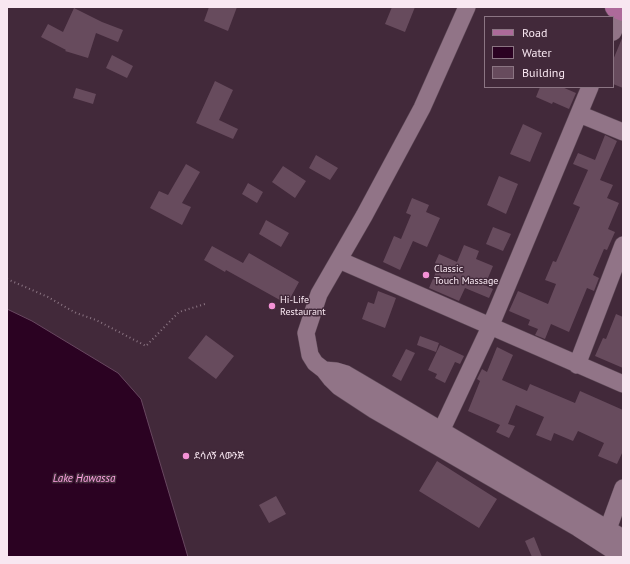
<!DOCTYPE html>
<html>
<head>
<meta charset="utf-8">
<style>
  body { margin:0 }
  #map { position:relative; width:630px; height:564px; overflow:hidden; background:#42293a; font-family:"PT Sans",sans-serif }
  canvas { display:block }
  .frame { position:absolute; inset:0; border:8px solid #f8e7f1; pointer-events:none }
  .legend { position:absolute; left:484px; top:16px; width:130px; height:72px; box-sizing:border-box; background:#42293a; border:1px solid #8b7583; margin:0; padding:5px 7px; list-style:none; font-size:12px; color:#f8e7f1 }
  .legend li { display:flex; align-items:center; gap:8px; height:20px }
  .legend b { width:20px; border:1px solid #8b7583 }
</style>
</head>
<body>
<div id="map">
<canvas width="630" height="564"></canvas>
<div class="frame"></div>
<ul class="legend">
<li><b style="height:5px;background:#ad6a9a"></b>Road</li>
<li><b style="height:11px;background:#2b0222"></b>Water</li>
<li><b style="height:11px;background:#674b5d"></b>Building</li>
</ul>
</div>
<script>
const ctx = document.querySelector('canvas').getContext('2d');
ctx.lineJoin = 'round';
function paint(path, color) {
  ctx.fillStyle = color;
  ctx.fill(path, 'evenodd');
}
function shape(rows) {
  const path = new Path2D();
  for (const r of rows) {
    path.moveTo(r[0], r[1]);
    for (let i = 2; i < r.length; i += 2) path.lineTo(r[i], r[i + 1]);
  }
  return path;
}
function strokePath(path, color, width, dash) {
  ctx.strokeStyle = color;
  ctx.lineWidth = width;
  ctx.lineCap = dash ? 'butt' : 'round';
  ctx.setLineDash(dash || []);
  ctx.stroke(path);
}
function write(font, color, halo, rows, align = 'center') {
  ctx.font = font + ' "PT Sans","Noto Sans Ethiopic",sans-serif';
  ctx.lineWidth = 3;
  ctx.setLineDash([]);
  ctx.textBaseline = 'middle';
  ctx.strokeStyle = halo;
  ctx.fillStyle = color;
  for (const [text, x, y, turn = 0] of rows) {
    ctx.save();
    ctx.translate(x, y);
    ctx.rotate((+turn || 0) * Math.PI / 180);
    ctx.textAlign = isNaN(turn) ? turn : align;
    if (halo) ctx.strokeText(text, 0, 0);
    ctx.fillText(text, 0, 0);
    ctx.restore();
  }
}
const water = shape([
  [7,309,32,321,118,373,141,399,188,557,7,557,7,309]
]);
paint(water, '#2b0222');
strokePath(water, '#684760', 1);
paint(shape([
  [209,7,237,7,228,31,204,21],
  [392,7,415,7,405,32,385,24],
  [74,8,102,22,123,30,118,42,96,33,88,58,65,51,66,50,41,37,48,24,63,32],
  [623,36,623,88,613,84,613,60],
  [112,55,133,66,127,78,106,68],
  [215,81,233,90,219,120,238,129,233,139,196,123],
  [540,87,562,87,576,93,569,109,553,102,552,104,536,97],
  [76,88,96,94,93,104,73,98],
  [523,124,542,133,530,162,510,154],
  [605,135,617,141,600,180,613,185,607,198,619,203,608,229,615,232,607,250,604,249,593,275,599,278,594,291,587,288,569,332,551,324,545,339,535,335,538,329,528,325,530,320,509,311,518,291,548,304,556,284,545,280,553,261,556,262,580,207,573,204,588,170,573,164,578,153,595,160],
  [316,155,338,168,330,180,309,168],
  [186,164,200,172,182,203,191,207,182,225,150,208,159,191,168,195],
  [283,166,306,181,295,198,272,182],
  [499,176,518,184,506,214,487,205],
  [248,183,263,192,257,203,242,194],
  [412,198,429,205,426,212,440,218,427,247,413,241,400,270,383,262,394,236,401,239,411,215,406,213],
  [266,220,289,233,281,247,259,234],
  [493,227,511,234,503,251,486,244],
  [464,245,479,251,476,259,493,266,485,285,493,289,489,298,465,288,459,301,429,288,439,265,435,263,439,254,457,262],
  [212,246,243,263,249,253,299,282,287,304,226,270,225,272,204,260],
  [378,291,396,298,385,328,362,319,368,302,374,304],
  [616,314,623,317,623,368,595,356,603,338,606,339],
  [206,335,234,356,216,379,188,358],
  [420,336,439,343,436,352,417,345],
  [440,345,464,356,460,364,455,362,445,383,435,378,437,374,428,370],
  [497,347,513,355,502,380,527,391,530,384,575,403,580,391,623,410,623,451,617,464,598,456,604,443,578,431,573,441,554,433,551,441,536,435,544,417,516,405,508,424,515,426,509,438,496,432,500,425,468,411,480,381,477,379,482,369,487,372],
  [406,349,415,353,401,381,392,376],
  [437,461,497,499,479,528,419,491],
  [276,496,286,514,269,523,259,505],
  [534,537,542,557,532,557,525,541]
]), '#674b5d');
const minor = shape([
  [467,7,422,108,364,216,319,294,306,333,310,355,315,363,324,370,331,379,339,387,374,410,578,528,623,557],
  [613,32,623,9],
  [579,114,623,132],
  [339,260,623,384],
  [577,365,623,245],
  [324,370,336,371,346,374,358,381,623,538],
  [435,444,490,327,590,87],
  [603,539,608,529,623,488]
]);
const major = shape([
  [616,7,623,10]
]);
strokePath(minor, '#5e4957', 18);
strokePath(major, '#5e4957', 23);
strokePath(shape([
  [7,279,48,297,76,313,96,320,146,346,179,312,205,304]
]), '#8a7482', 2, [1, 3]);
strokePath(minor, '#917487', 17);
strokePath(major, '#ad6a9a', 22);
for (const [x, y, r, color] of [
  [426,275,4,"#f391d5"],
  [272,306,4,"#f391d5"],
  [186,456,4,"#f391d5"]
]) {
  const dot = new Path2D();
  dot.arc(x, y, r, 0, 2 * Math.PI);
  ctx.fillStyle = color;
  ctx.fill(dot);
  strokePath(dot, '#42293a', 1.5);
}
write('10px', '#f8e7f1', '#42293a', [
  ["Classic",434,269],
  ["Touch Massage",434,281],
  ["Hi-Life",280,300],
  ["Restaurant",280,312],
  ["ደሳለኝ ላውንጅ",194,456]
], 'left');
write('italic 11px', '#fca2e0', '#42293a', [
  ["Lake Hawassa",84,479]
]);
</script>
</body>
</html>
